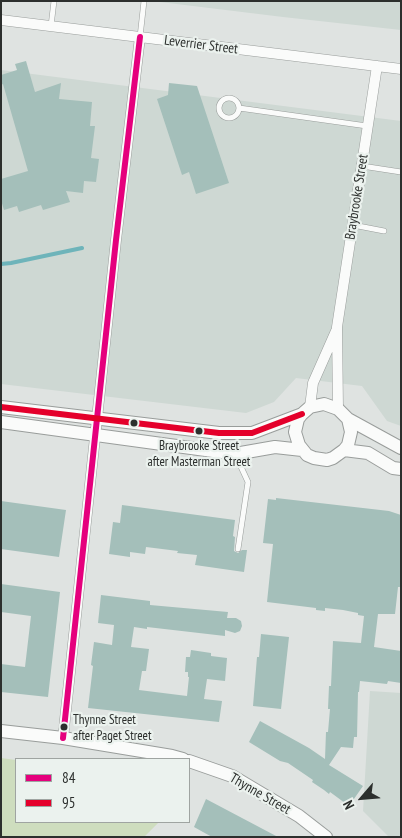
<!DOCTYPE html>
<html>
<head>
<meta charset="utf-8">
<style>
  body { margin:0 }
  #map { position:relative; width:402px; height:838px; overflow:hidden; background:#dfe3e1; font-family:"PT Sans Narrow",sans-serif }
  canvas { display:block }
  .frame { position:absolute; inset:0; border:2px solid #2c2f2d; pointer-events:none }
  .legend { position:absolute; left:15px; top:758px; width:175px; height:65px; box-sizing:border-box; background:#ebf2ee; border:1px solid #9fa4a1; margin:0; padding:6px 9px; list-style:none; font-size:15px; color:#2c2f2d }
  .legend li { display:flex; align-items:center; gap:10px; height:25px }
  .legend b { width:25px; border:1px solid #9fa4a1 }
  .north { position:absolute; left:337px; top:773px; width:50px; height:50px; -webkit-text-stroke:4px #ebf2ee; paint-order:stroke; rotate:243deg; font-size:14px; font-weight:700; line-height:20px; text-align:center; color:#2c2f2d }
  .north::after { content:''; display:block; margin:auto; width:18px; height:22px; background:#2c2f2d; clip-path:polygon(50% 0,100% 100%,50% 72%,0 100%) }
</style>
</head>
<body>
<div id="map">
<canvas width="402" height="838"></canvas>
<div class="frame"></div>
<ul class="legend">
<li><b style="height:6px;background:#e5007d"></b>84</li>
<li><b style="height:6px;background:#e4002b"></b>95</li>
</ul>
<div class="north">N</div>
</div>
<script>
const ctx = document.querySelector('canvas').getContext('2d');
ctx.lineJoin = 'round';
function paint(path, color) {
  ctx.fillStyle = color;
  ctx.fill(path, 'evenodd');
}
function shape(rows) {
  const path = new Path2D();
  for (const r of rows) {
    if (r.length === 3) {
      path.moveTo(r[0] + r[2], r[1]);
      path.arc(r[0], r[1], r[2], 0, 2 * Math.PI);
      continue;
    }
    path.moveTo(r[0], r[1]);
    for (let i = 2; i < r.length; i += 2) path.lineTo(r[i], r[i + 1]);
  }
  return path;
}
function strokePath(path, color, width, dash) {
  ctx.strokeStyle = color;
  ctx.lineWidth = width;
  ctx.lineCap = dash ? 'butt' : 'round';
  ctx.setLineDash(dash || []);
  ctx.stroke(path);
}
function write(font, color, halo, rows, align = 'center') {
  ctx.font = font + ' "PT Sans Narrow",sans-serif';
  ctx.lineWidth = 4.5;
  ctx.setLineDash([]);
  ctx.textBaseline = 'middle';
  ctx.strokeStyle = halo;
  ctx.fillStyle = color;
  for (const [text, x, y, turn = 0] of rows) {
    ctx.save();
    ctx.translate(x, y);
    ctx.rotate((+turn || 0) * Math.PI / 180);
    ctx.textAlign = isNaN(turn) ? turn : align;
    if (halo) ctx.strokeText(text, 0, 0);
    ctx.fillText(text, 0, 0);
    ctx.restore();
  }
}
paint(shape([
  [152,1,401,1,401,30,283,17],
  [1,70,401,121,401,426,387,421,362,386,296,378,274,402,246,413,1,384],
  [370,691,401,693,401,837,389,837,363,811]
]), '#ced8d3');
paint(shape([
  [1,758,16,760,16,822,159,822,144,837,1,837]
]), '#ceddbe');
strokePath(shape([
  [1,264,11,263,82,248]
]), '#6eb4ba', 4);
paint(shape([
  [26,61,35,92,61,83,59,99,92,102,90,126,95,126,91,158,99,159,96,182,84,181,83,193,66,191,70,202,43,210,41,205,19,212,17,206,4,210,1,200,1,179,28,171,3,84,1,85,1,75,17,70,15,64],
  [169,83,197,86,229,183,196,194,189,172,182,175,157,99,168,95],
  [276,498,389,511,401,515,401,587,398,587,395,614,378,614,374,647,401,651,401,683,388,681,387,684,360,681,359,692,358,692,357,737,354,737,353,748,341,747,329,765,363,786,349,806,330,792,329,794,324,790,312,782,313,780,288,763,280,761,249,742,260,721,309,748,325,759,326,732,328,732,330,709,328,709,329,686,331,686,333,641,361,643,364,616,358,615,358,613,343,610,325,608,325,611,316,610,316,608,267,602,273,544,263,543,268,499,276,500],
  [1,501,66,510,59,557,1,549],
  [122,505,235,520,233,536,235,537,234,551,238,553,242,550,247,550,244,572,195,565,197,555,177,553,178,551,146,547,145,554,130,552,130,557,109,554,113,522,120,523],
  [1,584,60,592,48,697,1,692,1,664,25,667,31,616,1,612],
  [101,595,150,601,150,605,228,612,227,618,236,618,241,621,242,626,240,631,235,633,225,630,225,636,147,627,147,629,134,627,131,647,149,649,146,671,142,671,139,690,187,696,189,677,188,677,188,672,185,672,186,657,190,657,191,650,211,653,211,656,227,658,225,681,207,679,204,699,222,701,219,722,88,708,93,666,91,665,94,642,112,645,114,625,98,623],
  [261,634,289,637,281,709,253,706,257,657,259,657],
  [206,799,278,837,212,837,194,827]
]), '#a4bfba');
const service = shape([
  [51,26,54,1],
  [140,37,144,1],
  [229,108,10],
  [239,108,367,126],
  [362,166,401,172],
  [353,225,384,231],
  [235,454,248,482,238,549]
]);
const minor = shape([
  [1,20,401,69],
  [310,407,313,383,336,331],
  [338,409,337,327,377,66],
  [63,738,116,240,140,37]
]);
const tertiary = shape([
  [1,407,219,433,252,433,302,414],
  [348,419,351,432,348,445,344,450,333,458,327,460,314,458,307,455,299,445,295,432,298,419,302,414,310,407,324,404,338,409,348,419,401,448],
  [1,422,235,454,275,447,302,450],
  [344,450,368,453,393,468,401,469],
  [1,731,63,738,172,756,183,759],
  [189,761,232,776,299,816,326,837]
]);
strokePath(service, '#999d9b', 6);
strokePath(minor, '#999d9b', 11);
strokePath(tertiary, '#999d9b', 14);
strokePath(service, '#fafbfa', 5);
strokePath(minor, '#fafbfa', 10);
strokePath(tertiary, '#fafbfa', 12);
strokePath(shape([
  [63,738,116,240,140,37]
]), '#e5007d', 6);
strokePath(shape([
  [1,407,219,433,252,433,302,414]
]), '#e4002b', 6);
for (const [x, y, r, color] of [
  [134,423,4.5,"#2c2f2d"],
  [199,431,4.5,"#2c2f2d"],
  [64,727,4.5,"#2c2f2d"]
]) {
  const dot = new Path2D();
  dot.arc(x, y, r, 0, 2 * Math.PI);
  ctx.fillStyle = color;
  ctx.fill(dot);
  strokePath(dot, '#ebf2ee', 2);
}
write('13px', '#2c2f2d', '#ebf2ee', [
  ["Braybrooke Street",199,446],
  ["after Masterman Street",199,462],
  ["Thynne Street",73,720,"left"],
  ["after Paget Street",73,736,"left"]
]);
write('14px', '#2c2f2d', '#ebf2ee', [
  ["Leverrier Street",201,45,7],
  ["Braybrooke Street",357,197,-81],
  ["Thynne Street",260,794,30]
]);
</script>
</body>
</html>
